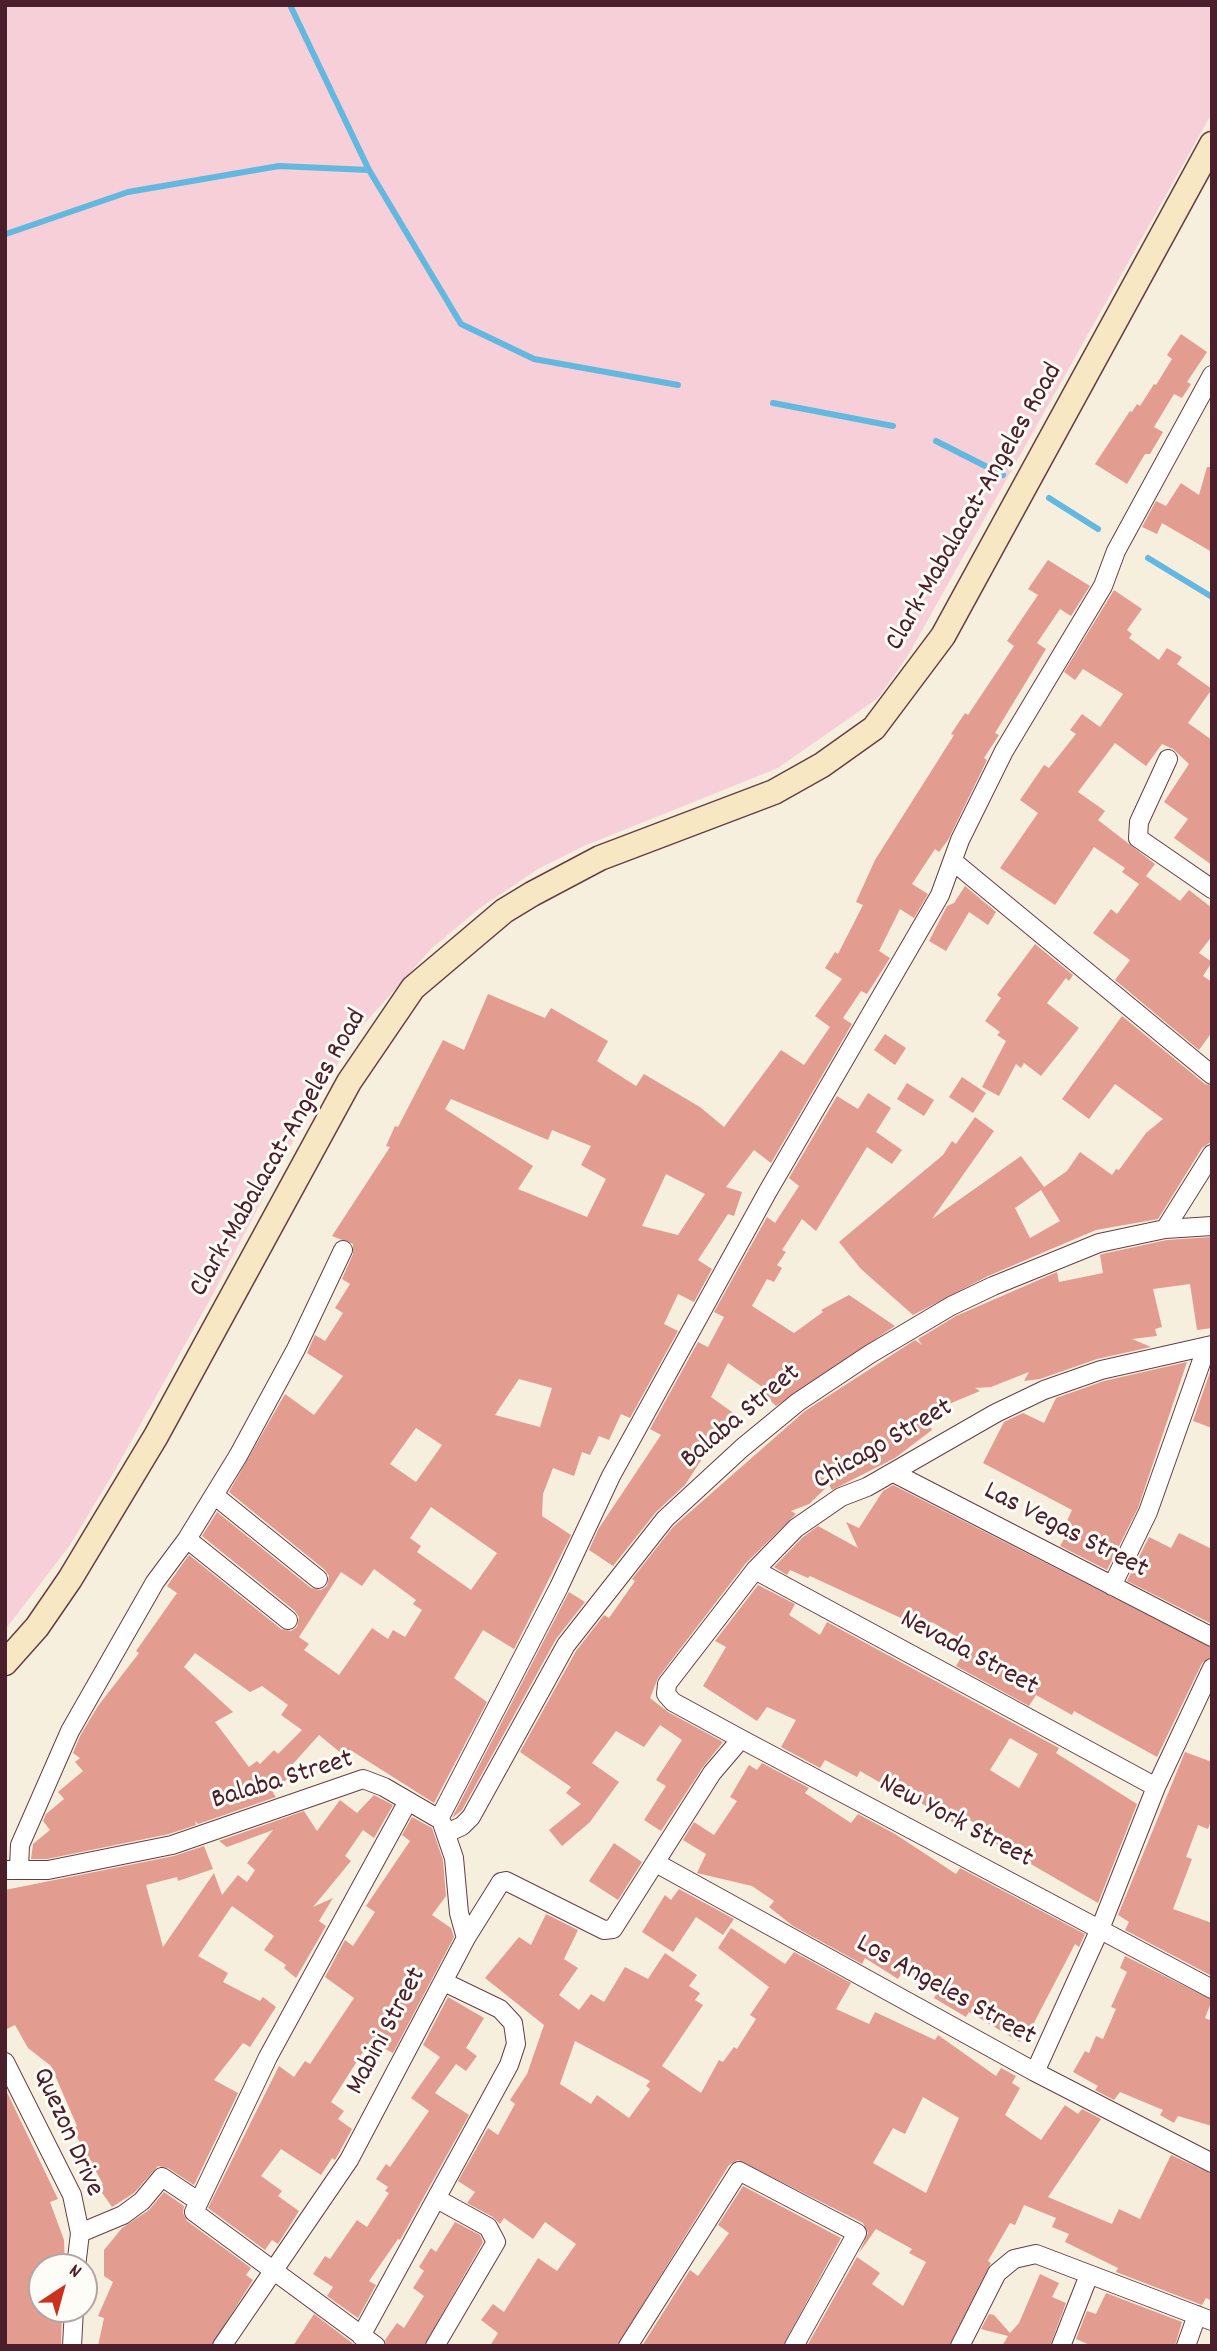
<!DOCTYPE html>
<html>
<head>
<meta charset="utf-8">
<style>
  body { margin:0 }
  #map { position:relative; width:1217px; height:2351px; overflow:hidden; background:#f7efde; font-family:Dekko,sans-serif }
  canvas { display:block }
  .frame { position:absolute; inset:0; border:7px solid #4a1f2b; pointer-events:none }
  .north { position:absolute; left:28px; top:2253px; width:70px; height:70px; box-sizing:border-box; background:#fdfcf7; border:2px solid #b5a4a5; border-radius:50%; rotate:36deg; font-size:19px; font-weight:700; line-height:28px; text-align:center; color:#4a1f2b }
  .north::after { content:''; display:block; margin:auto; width:24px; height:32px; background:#c8321e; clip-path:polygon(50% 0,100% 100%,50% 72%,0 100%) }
</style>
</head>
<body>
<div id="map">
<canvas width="1217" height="2351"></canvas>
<div class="frame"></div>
<div class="north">N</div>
</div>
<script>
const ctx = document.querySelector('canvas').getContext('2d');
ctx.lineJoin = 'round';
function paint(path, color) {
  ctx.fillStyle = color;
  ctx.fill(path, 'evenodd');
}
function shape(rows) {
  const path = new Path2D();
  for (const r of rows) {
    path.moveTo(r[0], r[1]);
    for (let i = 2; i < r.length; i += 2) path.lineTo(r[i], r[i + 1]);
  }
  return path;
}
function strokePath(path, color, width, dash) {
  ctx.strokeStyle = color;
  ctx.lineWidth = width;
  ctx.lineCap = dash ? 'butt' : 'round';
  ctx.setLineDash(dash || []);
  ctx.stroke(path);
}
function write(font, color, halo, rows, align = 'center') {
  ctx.font = font + ' Dekko,sans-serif';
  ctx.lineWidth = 6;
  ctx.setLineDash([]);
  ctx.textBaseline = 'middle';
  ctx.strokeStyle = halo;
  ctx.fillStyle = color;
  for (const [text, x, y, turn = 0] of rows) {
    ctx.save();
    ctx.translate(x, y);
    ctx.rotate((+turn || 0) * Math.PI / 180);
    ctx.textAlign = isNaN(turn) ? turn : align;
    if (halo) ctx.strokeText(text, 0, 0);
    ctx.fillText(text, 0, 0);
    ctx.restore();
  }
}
paint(shape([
  [5,5,1212,5,1212,113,907,657,878,698,778,768,584,846,538,869,480,908,432,948,357,1032,305,1118,213,1294,114,1472,70,1545,5,1630]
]), '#f6cfd9');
strokePath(shape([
  [290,5,369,170,461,324,534,359,678,385],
  [6,234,128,192,279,166,369,170],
  [773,403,893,426],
  [936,441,1003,475],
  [1049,498,1098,529],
  [1148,558,1212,597]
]), '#63b8df', 6);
paint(shape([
  [1181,334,1207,352,1187,382,1191,384,1182,398,1174,394,1154,427,1163,432,1150,454,1145,454,1127,484,1095,464,1130,411,1132,412,1137,404,1140,406,1154,384,1156,385,1172,359,1167,355],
  [1207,467,1212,467,1212,552,1162,523,1157,534,1142,527,1156,501,1166,506,1181,483,1199,495],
  [1048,560,1090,586,1071,616,1060,609,1037,643,1046,649,995,733,999,735,984,758,987,760,948,840,939,852,935,849,912,884,928,894,914,918,900,909,879,951,890,958,867,994,861,991,843,1018,852,1024,771,1163,754,1150,726,1187,742,1192,734,1216,728,1214,698,1260,712,1269,694,1302,678,1294,664,1324,678,1331,630,1418,621,1414,609,1440,599,1436,590,1455,582,1452,574,1476,553,1468,543,1494,542,1516,571,1535,514,1649,483,1630,454,1678,487,1702,434,1803,352,1751,347,1758,319,1735,291,1766,296,1770,273,1793,276,1797,198,1824,195,1821,196,1825,169,1834,47,1859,31,1859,33,1844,50,1830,43,1821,46,1814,64,1799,58,1792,83,1771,75,1762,80,1758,73,1753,80,1736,98,1706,139,1653,136,1651,177,1593,167,1586,189,1555,281,1629,291,1631,297,1627,299,1617,295,1611,202,1536,217,1512,311,1588,321,1590,327,1586,329,1576,325,1570,229,1492,285,1394,314,1415,343,1376,307,1353,315,1335,325,1341,343,1313,335,1308,350,1284,342,1279,353,1254,353,1244,332,1236,390,1147,386,1146,395,1126,398,1127,443,1040,464,1050,488,994,545,1018,551,1008,608,1041,597,1061,636,1086,644,1074,700,1107,724,1127,781,1050,804,1065,830,1027,815,1016,842,979,825,968,835,952,838,954,863,905,856,902,875,860,937,762,954,735,951,734,965,713,968,715,1014,646,1007,641,1038,595,1028,589],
  [451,1099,548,1140,552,1130,591,1146,581,1165,606,1179,587,1217,518,1189,533,1166,445,1109],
  [666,1174,705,1194,678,1235,642,1226],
  [519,1379,552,1388,540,1427,495,1415],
  [416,1428,442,1445,416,1482,390,1464],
  [431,1507,497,1553,471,1590,417,1552,421,1546,410,1538],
  [374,1569,416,1600,413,1604,422,1610,405,1637,393,1630,388,1639,372,1628,339,1675,304,1650,309,1644,299,1637,341,1572,362,1586],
  [195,1653,250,1692,262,1686,288,1705,281,1715,302,1730,278,1754,274,1750,260,1764,257,1761,249,1767,215,1722,233,1712,184,1667],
  [1114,590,1142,609,1127,630,1132,634,1129,638,1159,660,1167,648,1182,657,1177,664,1212,689,1188,723,1212,740,1212,865,1174,838,1188,819,1164,802,1189,764,1173,749,1162,744,1146,766,1115,743,1078,792,1105,811,1098,820,1155,864,1146,876,1180,901,1189,890,1212,908,1212,936,1199,953,1212,962,1203,976,1212,982,1212,1032,1199,1050,1115,980,1130,960,1093,933,1111,909,1117,914,1139,884,1122,872,1125,868,1094,847,1055,905,1000,868,1038,813,1020,800,1044,765,1049,768,1076,734,1070,730,1082,714,1100,727,1123,694,1083,669,1075,680,1064,672],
  [965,886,996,912,988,925,969,912,946,951,929,941,947,906,954,903],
  [1035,944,1073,975,1069,981,1066,978,1047,1003,1079,1028,1041,1076,1024,1063,1021,1068,1016,1064,999,1096,982,1087,1006,1041,997,1035,1000,1032,985,1021,1001,998,997,995],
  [1122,1016,1205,1084,1212,1086,1212,1141,1202,1148,1158,1219,1096,1230,988,1276,913,1315,861,1269,839,1242,943,1155,952,1141,956,1144,975,1117,994,1131,932,1219,1021,1156,1044,1187,1067,1171,1080,1152,1112,1175,1116,1169,1119,1170,1146,1133,1163,1119,1115,1084,1089,1119,1062,1099],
  [1041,1190,1060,1221,1030,1238,1015,1208],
  [885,1034,906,1048,895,1065,874,1050],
  [962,1077,986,1093,973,1113,949,1097],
  [907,1083,934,1100,924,1116,897,1099],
  [868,1093,891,1108,876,1132,902,1150,892,1164,867,1147,816,1231,802,1219,782,1250,786,1252,777,1265,782,1268,774,1282,767,1279,752,1306,794,1333,823,1312,821,1310,849,1295,895,1326,776,1406,765,1395,768,1391,728,1363,711,1397,739,1417,723,1440,717,1436,685,1485,656,1512,613,1566,589,1550,599,1528,661,1435,650,1429,698,1342,708,1347,724,1317,714,1312,767,1217,775,1223,799,1186,789,1178,837,1096,858,1109],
  [1212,1237,1212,1328,1197,1330,1190,1284,1153,1289,1162,1327,1155,1329,1157,1336,1132,1339,1151,1347,1097,1359,1040,1379,1024,1381,1029,1372,991,1387,975,1388,980,1391,925,1414,932,1430,895,1458,832,1490,829,1485,809,1504,791,1511,796,1514,746,1563,670,1662,658,1678,650,1698,668,1712,723,1742,703,1767,661,1831,644,1820,666,1786,656,1780,682,1740,660,1725,644,1747,616,1731,592,1763,619,1782,590,1822,562,1846,549,1830,581,1804,566,1793,571,1787,520,1752,576,1651,604,1615,609,1618,635,1581,632,1579,673,1527,805,1411,915,1340,922,1345,918,1339,956,1316,1057,1272,1059,1282,1103,1273,1100,1255,1102,1254,1167,1240],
  [1187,1362,1138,1508,1107,1570,1060,1546,1072,1525,1066,1523,1072,1510,983,1463,1004,1422,1023,1413,1044,1423,1056,1398,1104,1381],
  [1210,1372,1212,1373,1212,1428,1193,1421],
  [893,1485,1212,1648,1212,1657,1202,1663,1157,1757,1074,1711,1072,1715,1036,1695,1029,1706,956,1666,969,1644,932,1622,929,1631,810,1576,808,1578,790,1570,787,1575,774,1567,803,1537,818,1526,858,1548,846,1522,859,1528,883,1491],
  [1179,1533,1212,1549,1212,1624,1127,1581,1149,1537,1171,1548],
  [758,1585,795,1604,789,1615,820,1635,827,1622,1059,1748,1056,1753,1137,1804,1098,1903,986,1838,989,1832,960,1814,954,1823,893,1786,891,1789,860,1771,857,1777,825,1760,820,1768,781,1747,796,1720,767,1707,757,1721,703,1686,726,1647,715,1641],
  [1010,1738,1038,1754,1019,1788,990,1770],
  [569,1592,585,1602,556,1639,462,1810,452,1818],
  [1185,1752,1212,1762,1212,1818,1208,1829,1198,1825,1186,1857,1192,1859,1173,1909,1212,1923,1212,1976,1125,1930,1129,1922,1118,1915],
  [762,1763,809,1788,805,1793,851,1823,858,1814,895,1834,956,1874,960,1868,1085,1934,1079,1947,1075,1944,1026,2038,1023,2036,1020,2042,969,2012,966,2017,934,1998,939,1989,904,1969,898,1979,865,1958,862,1964,793,1926,769,1907,774,1901,752,1886,697,1873,706,1854,683,1840,694,1822,714,1835,737,1801,730,1797,749,1765,757,1770],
  [374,1795,393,1805,374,1838,363,1830,345,1856,351,1861,313,1907,333,1898,319,1921,326,1926,296,1978,284,1968,286,1965,264,1950,274,1936,232,1906,198,1956,228,1973,223,1982,260,2001,263,1997,276,2007,250,2047,243,2043,214,2080,238,2093,194,2185,168,2168,158,2166,134,2193,112,2207,98,2187,103,2184,72,2128,77,2126,51,2066,28,2048,15,2025,5,2030,5,1890,174,1856,204,1846,213,1869,178,1881,177,1877,146,1885,163,1947,214,1873,222,1895,238,1875,247,1882,255,1870,247,1863,273,1830,227,1847,219,1841,304,1811,317,1831,340,1800,357,1813],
  [412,1817,432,1828,443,1860,446,1896,432,1915,451,1928,454,1937,393,2053,370,2041,331,2102,344,2111,338,2119,352,2129,335,2160,332,2158,321,2175,281,2149,261,2176,282,2191,278,2196,299,2211,278,2244,272,2240,265,2250,208,2208,279,2066,294,2077,305,2061,310,2064,354,1998,325,1977,345,1940,353,1946,375,1912,366,1906,410,1841,402,1835],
  [614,1843,642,1862,618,1900,589,1881],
  [679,1889,734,1919,723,1935,696,1917,673,1952,642,1932,665,1895,671,1900],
  [546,1914,578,1930,564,1959,578,1968,559,1995,579,2010,591,1994,604,2002,625,1967,648,1979,665,1953,697,1975,689,1986,700,1993,695,2000,703,2005,662,2066,701,2093,719,2060,723,2062,734,2047,737,2049,756,2019,750,2015,769,1987,718,1948,731,1928,785,1964,794,1952,851,1983,836,2009,869,2024,875,2012,935,2040,938,2035,996,2076,1001,2068,1016,2076,1012,2083,1020,2088,1005,2115,1041,2140,1065,2105,1078,2114,1082,2109,1101,2119,1048,2197,1112,2224,1119,2209,1140,2219,1171,2155,1212,2174,1212,2301,1206,2298,1202,2305,1116,2272,1118,2268,1065,2242,1069,2234,1052,2227,1056,2218,1024,2205,1015,2225,1010,2223,988,2261,991,2263,949,2346,807,2346,857,2257,880,2273,872,2284,903,2306,926,2262,909,2253,912,2249,876,2229,859,2253,868,2233,863,2223,738,2160,729,2165,617,2346,490,2346,498,2333,481,2320,493,2304,504,2312,538,2258,557,2271,576,2244,545,2222,533,2239,504,2218,500,2224,493,2217,467,2203,475,2192,458,2181,488,2128,498,2135,515,2104,510,2100,527,2074,544,2025,485,1978,519,1937,531,1945],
  [575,2041,650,2081,646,2086,650,2089,629,2118,597,2095,591,2104,560,2084],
  [923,2097,959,2118,926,2193,873,2163,893,2128,905,2134],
  [1125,1956,1212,2000,1205,2018,1212,2021,1212,2126,1178,2116,1174,2123,1160,2115,1163,2110,1120,2092,1114,2100,1095,2090,1098,2086,1073,2072,1085,2051,1089,2053,1096,2036,1103,2039,1116,2009,1111,2007,1127,1972,1120,1968],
  [448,1997,484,2018,466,2048,477,2056,466,2071,456,2064,435,2093,469,2115,400,2240,398,2239,369,2281,376,2285,358,2318,327,2296,333,2287,313,2274,325,2256,330,2259,357,2220,367,2227,389,2193,385,2191,388,2187,376,2179,386,2164,390,2167,429,2111,411,2098,440,2057,423,2045],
  [5,2088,58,2199,50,2202,64,2240,65,2267,42,2267,42,2309,62,2312,61,2346,5,2346],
  [743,2186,841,2238,783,2346,642,2346,690,2270,698,2276,729,2233,718,2225],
  [164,2192,184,2206,183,2213,187,2221,251,2268,246,2275,253,2280,211,2346,98,2346,104,2318,98,2316,113,2282,104,2276,104,2250,122,2228,149,2210],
  [455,2222,480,2235,483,2242,424,2346,387,2346,385,2340,397,2323,404,2328,424,2296,413,2288,424,2271,419,2267,431,2248,436,2252],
  [1040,2274,1059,2283,1052,2297,1066,2303,1050,2346,1002,2346,1008,2336,981,2329,989,2314,994,2315,1010,2333,1019,2323],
  [1106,2293,1182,2322,1175,2346,1092,2346,1076,2339,1087,2311,1096,2314],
  [314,2314,351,2342,355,2346,293,2346]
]), '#e39c90');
const street = shape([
  [1168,759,1139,822,1138,838,1212,889],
  [954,862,1212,1075],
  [1165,1229,1212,1154],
  [1212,1345,1101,1370,1044,1390,996,1413,867,1487,841,1497,796,1528,755,1570,667,1684,666,1694,673,1702,741,1739,1212,1989],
  [894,1473,1212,1637],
  [214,1495,318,1579],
  [187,1539,288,1620],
  [755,1570,1156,1787],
  [1112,1586,1148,1512,1207,1346],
  [442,1823,454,1858,459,1913,466,1938],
  [447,1833,462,1826,471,1817,566,1645,665,1519,742,1448,798,1402,870,1354,951,1306,993,1286,1099,1243,1165,1229,1212,1226],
  [656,1863,1035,2072,1212,2163],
  [19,1868,20,1845,70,1731,155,1582,187,1539,238,1456,296,1349,343,1250],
  [5,1870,48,1870,172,1845,363,1779,384,1787,439,1819,559,1587,611,1476,768,1191,940,895,960,840,1004,751,1103,586,1116,551,1212,375],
  [5,2062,72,2195,80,2233,76,2267],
  [1035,2072,1100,1929,1156,1787,1212,1668],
  [80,2233,123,2215,142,2201,162,2177,198,2201],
  [361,2336,509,2065,516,2044,513,2023,500,2009,444,1982],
  [72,2346,74,2309],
  [222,2346,349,2160,466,1938,501,1882,506,1881,604,1930,613,1929,712,1773,741,1739],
  [376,2346,194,2212,268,2057,408,1801],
  [435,2346,496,2242,488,2227,437,2199],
  [628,2346,739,2171,857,2233,794,2346],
  [960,2346,997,2273,1014,2259,1036,2254,1212,2321],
  [1061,2346,1089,2275],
  [1186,2346,1197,2315]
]);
const secondary = shape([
  [5,1663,37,1627,70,1579,156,1436,349,1082,413,988,504,911,532,894,600,858,774,792,822,765,874,728,943,636,1212,144]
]);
strokePath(street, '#643e46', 20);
strokePath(secondary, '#643e46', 27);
strokePath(street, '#fff', 18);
strokePath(secondary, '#f7e8c3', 24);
write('28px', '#4a1f2b', '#fdfcf7', [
  ["Clark-Mabalacat-Angeles Road",976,508,-60],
  ["Clark-Mabalacat-Angeles Road",280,1154,-60],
  ["Balaba Street",742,1418,-40],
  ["Chicago Street",884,1446,-30],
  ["Las Vegas Street",1065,1532,27],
  ["Nevada Street",968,1655,28],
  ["Balaba Street",283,1782,-17],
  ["New York Street",955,1823,28],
  ["Los Angeles Street",945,1992,29],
  ["Mabini Street",388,2032,-62],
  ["Quezon Drive",66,2133,66]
]);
</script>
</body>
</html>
